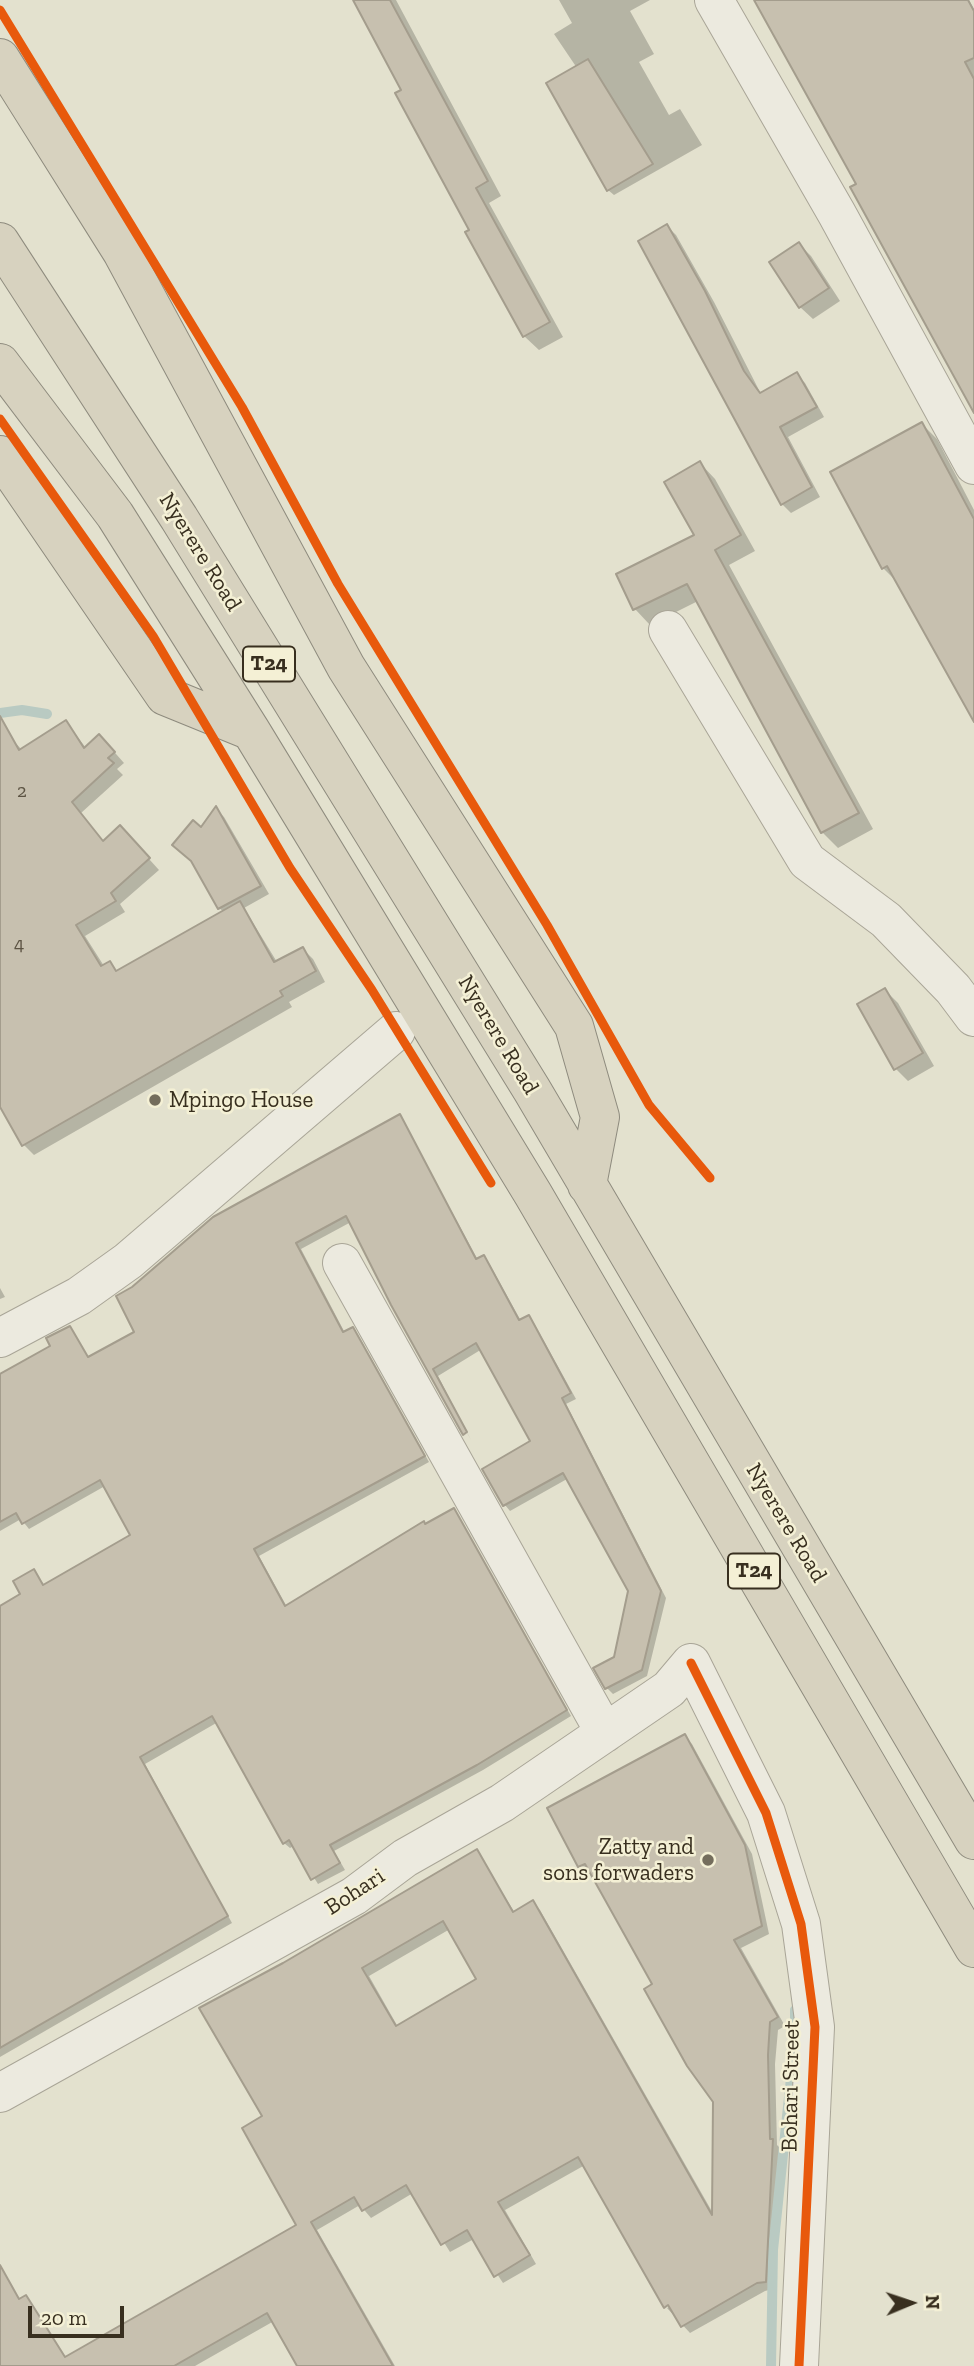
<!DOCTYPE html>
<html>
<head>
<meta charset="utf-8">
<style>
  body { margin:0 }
  #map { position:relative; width:974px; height:2366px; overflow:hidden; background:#e3e1ce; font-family:"Zilla Slab",serif }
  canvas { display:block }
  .north { position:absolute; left:876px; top:2268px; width:70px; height:70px; -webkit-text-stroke:5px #f4f0d5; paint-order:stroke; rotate:88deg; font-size:19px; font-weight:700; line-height:28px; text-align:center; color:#382f1f }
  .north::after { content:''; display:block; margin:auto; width:24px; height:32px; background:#382f1f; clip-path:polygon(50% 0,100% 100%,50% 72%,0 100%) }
  .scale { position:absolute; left:28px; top:2306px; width:96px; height:32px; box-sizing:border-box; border:4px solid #382f1f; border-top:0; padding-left:9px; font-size:21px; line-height:24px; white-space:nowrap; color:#382f1f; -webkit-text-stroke:5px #f4f0d5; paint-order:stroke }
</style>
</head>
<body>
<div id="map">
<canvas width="974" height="2366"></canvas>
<div class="north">N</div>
<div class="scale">20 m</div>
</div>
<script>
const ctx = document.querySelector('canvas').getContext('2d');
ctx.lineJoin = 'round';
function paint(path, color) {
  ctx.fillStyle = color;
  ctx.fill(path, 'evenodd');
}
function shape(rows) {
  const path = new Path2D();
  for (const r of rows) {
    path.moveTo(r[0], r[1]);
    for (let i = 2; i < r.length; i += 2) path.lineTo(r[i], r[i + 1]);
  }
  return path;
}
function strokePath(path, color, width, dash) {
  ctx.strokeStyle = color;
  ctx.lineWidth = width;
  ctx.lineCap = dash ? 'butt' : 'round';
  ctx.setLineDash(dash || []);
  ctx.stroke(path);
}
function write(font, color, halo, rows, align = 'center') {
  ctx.font = font + ' "Zilla Slab",serif';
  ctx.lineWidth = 5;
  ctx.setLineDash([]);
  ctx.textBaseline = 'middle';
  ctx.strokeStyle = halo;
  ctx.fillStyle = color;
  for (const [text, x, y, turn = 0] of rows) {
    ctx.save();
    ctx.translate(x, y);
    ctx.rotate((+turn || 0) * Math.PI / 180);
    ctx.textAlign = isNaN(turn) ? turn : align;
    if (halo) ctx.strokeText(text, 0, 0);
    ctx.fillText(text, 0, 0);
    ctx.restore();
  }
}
paint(shape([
  [355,0,396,0,501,196,489,203,563,337,539,350,524,336,403,90],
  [559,0,650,0,630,11,654,54,639,62,669,115,680,109,702,145,614,195,608,190,577,68,554,34,572,23],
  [756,0,969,0,974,9,974,409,858,185],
  [667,226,676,235,714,302,761,394,796,374,805,383,824,417,788,437,820,497,791,513,782,504,677,314,681,311],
  [799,244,811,256,840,301,813,319,800,307],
  [922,424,937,439,974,510,974,718,899,584,883,568,832,473],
  [700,463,715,479,755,551,729,565,873,829,838,848,822,832,698,601,650,625,635,609,619,575,696,536],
  [66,722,86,748,109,746,124,763,117,769,123,775,81,813,104,842,130,838,159,870,120,904,125,912,85,936,104,966,109,963,118,972,224,912,219,908,201,829,216,809,224,817,269,894,244,908,277,962,303,949,313,959,325,982,289,1002,292,1007,34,1155,24,1145,0,1103,0,745,11,738,22,750],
  [885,990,898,1003,934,1066,908,1081,895,1068],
  [400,1116,478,1260,483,1257,489,1263,521,1321,528,1317,534,1323,576,1399,566,1404,666,1598,647,1676,613,1694,607,1688,630,1590,567,1479,510,1511,505,1505,533,1442,482,1349,438,1376,471,1440,351,1222,301,1249,345,1333,352,1329,358,1335,429,1462,259,1556,287,1607,454,1510,571,1716,483,1770,334,1851,345,1870,318,1884,294,1846,290,1848,284,1843,218,1722,145,1764,232,1923,0,2057,0,1608,23,1595,34,1571,45,1586,132,1535,105,1486,29,1529,21,1519,0,1531,0,1377,52,1346,70,1328,89,1358,137,1333],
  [0,1288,5,1297,0,1299],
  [684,1737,692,1744,752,1854,769,1934,741,1948,785,2026,778,2030,775,2064,777,2145,780,2148,773,2289,765,2291,690,2333,667,2308,677,2303,585,2165,505,2210,536,2264,503,2283,474,2239,450,2252,413,2193,371,2218,360,2205,317,2230,395,2366,299,2366,274,2321,195,2366,0,2366,0,2317,28,2300,66,2358,299,2225,264,2117,284,1964,477,1852,515,1913,532,1903,540,1910,714,2215,714,2102,592,1872,588,1874,580,1866],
  [450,1929,479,1980,398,2027,369,1976]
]), '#0003');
strokePath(shape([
  [0,713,22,710,47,714],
  [771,2366,773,2250,795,2040,795,2010]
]), '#b9cac2', 10);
const building = shape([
  [353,0,390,0,488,181,476,188,550,322,523,337,465,232,469,230,395,93,401,90,353,0],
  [754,0,968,0,974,11,974,58,965,62,974,79,974,413,850,187,856,184,754,0],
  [588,59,653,164,607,191,546,83,588,59],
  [667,224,705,291,744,371,760,393,797,372,817,407,780,427,812,487,781,505,638,241,667,224],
  [799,242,829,288,799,308,769,262,799,242],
  [922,422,974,519,974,722,887,566,882,569,830,472,922,422],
  [700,461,741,535,715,550,859,813,821,833,687,584,633,610,616,574,694,535,664,482,700,461],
  [0,716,19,750,66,720,84,748,99,734,115,752,108,758,114,763,72,802,103,841,120,825,150,858,111,893,116,901,76,925,101,966,110,961,116,971,240,901,274,962,303,947,316,971,280,991,283,996,22,1146,0,1107,0,716],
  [216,806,261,886,218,909,191,861,172,845,193,820,201,827,216,806],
  [885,988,923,1053,894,1070,857,1004,885,988],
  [400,1114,476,1259,484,1255,519,1320,529,1315,571,1393,562,1398,661,1591,642,1670,605,1689,593,1668,614,1657,628,1591,563,1473,503,1506,482,1469,530,1441,476,1343,433,1369,467,1432,463,1435,391,1305,346,1216,296,1243,343,1332,353,1327,425,1456,254,1549,285,1606,424,1521,425,1524,454,1508,567,1710,477,1765,330,1845,340,1863,311,1880,289,1840,283,1844,212,1716,140,1757,228,1916,0,2048,0,1606,20,1594,13,1581,34,1569,43,1585,130,1535,100,1480,22,1524,16,1513,0,1522,0,1374,50,1346,46,1338,70,1326,88,1357,134,1332,116,1296,132,1287,213,1217,400,1114],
  [685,1734,745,1845,762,1926,734,1940,778,2017,770,2022,768,2055,770,2139,773,2139,766,2282,757,2283,681,2327,668,2305,664,2308,578,2157,498,2202,530,2255,494,2277,467,2230,441,2245,406,2185,362,2211,354,2197,311,2222,393,2366,297,2366,267,2313,174,2366,0,2366,0,2265,19,2299,26,2295,65,2357,296,2225,242,2128,262,2116,199,2008,283,1963,477,1849,513,1912,533,1900,712,2215,713,2102,687,2066,644,1989,652,1984,585,1864,578,1867,547,1808,685,1734],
  [443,1921,476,1979,396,2026,362,1968,443,1921]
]);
paint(building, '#c7c0af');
strokePath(building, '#a49d8d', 2);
const minor = shape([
  [714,0,837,214,974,465],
  [668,630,807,861,886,920,953,989,974,1017],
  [342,1263,605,1733],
  [0,1338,79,1296,128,1261,396,1031],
  [0,2093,354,1896,405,1858,502,1803,669,1689,691,1663,766,1813,801,1924,815,2027,799,2366]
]);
const highway = shape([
  [0,58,122,252,346,667,574,1026,600,1117,587,1185],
  [0,242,179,518,532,1090,974,1840],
  [0,363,115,515,251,731,533,1194,974,1948],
  [0,455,165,696,251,731]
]);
strokePath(minor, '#a9a597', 40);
strokePath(highway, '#8e8b7e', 40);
strokePath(minor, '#eceadf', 38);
strokePath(highway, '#d7d2bf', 38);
strokePath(shape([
  [0,10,242,407,338,584,547,925,649,1105,710,1178],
  [0,419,153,636,290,868,372,990,491,1183],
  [691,1663,766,1813,801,1924,815,2027,799,2366]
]), '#e8590c', 9);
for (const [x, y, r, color] of [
  [155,1100,7,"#746d5c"],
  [708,1860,7,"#746d5c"]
]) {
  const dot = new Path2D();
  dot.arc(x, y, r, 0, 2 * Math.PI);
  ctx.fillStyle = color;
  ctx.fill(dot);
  strokePath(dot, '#f4f0d5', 2.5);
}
write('19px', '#5c5343', null, [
  ["2",22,792],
  ["4",19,945]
]);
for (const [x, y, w] of [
  [269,664,52],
  [754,1571,52]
]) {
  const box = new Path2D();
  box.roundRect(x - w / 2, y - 17.5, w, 35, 5);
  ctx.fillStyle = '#f4f0d5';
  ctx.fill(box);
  strokePath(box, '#382f1f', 2);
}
write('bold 21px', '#382f1f', null, [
  ["T24",269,664],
  ["T24",754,1571]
]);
write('23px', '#382f1f', '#f4f0d5', [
  ["Nyerere Road",200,552,58],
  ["Nyerere Road",498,1035,59],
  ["Nyerere Road",786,1523,59],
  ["Bohari",355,1892,-33],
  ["Bohari Street",791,2086,-89]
]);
write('23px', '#382f1f', '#f4f0d5', [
  ["Mpingo House",169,1100],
  ["Zatty and",694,1847,"right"],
  ["sons forwaders",694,1873,"right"]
], 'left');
</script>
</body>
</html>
